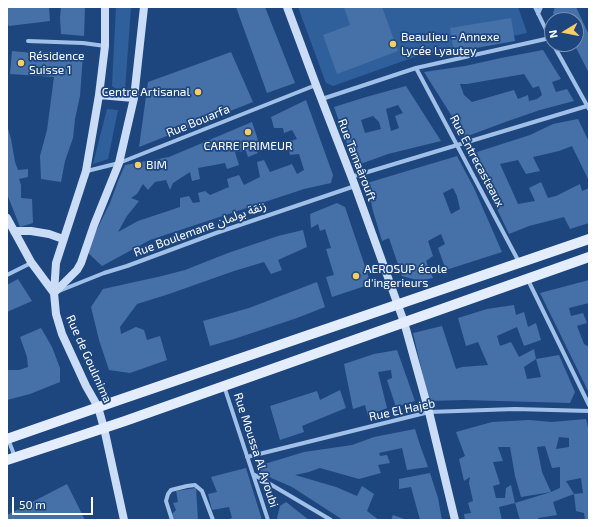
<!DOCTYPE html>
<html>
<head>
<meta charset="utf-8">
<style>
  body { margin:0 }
  #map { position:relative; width:596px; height:527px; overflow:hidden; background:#1e467e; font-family:"Exo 2",sans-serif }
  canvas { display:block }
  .frame { position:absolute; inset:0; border:8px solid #fff; pointer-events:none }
  .north { position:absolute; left:544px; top:12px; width:40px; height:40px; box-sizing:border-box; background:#1e467e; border:1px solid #7890b2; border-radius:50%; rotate:260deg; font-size:11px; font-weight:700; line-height:16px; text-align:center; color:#fff }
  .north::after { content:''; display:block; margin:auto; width:14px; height:18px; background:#f7ce5f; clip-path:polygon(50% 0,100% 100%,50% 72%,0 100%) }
  .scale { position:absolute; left:12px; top:497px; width:81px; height:18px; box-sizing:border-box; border:2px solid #fff; border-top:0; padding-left:5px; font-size:12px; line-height:14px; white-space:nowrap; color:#fff; -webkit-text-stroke:3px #1e467e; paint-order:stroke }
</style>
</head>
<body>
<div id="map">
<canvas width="596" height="527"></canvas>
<div class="frame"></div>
<div class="north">N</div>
<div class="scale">50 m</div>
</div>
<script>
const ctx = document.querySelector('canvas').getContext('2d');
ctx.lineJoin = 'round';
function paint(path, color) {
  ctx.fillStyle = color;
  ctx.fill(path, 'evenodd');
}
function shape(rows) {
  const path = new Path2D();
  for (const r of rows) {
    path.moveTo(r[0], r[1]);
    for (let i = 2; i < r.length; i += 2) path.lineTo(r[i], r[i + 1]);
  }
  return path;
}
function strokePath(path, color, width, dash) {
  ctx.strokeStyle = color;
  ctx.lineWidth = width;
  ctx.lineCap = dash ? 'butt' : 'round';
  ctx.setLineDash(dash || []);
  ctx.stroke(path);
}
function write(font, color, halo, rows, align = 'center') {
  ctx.font = font + ' "Exo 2","Noto Sans Arabic",sans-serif';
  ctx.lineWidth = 3.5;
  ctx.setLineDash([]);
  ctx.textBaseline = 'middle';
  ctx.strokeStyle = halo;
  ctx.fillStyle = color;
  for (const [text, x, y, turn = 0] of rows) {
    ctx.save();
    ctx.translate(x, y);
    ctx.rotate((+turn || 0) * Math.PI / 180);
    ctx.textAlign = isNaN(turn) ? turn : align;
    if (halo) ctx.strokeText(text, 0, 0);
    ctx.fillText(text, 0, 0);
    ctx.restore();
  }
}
paint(shape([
  [116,7,131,7,125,90,119,91,112,86],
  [298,7,518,7,527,33,420,55,333,86,326,83],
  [107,109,118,110,108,159,93,164]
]), '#30609c');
paint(shape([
  [7,7,49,7,50,21,9,26,7,23],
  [61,7,85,7,84,36,61,34,60,18],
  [236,7,265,7,295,83,267,93],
  [344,7,382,7,398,51,337,74,323,35,350,25],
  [555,7,576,7,589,35,589,73,574,44,576,44,576,20,558,20,553,13],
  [511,18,515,41,454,52,450,28],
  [543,50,561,79,552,82,556,92,567,89,574,101,540,110,508,121,465,137,424,72,465,66,501,58],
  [524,74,533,88,539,86,542,95,537,99,529,101,528,95,518,99,514,90,472,102,464,95,460,84,467,84],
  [12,51,32,53,54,52,83,55,80,96,75,119,73,138,65,161,61,182,41,179,40,156,47,130,54,77,10,74],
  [231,52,253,102,139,147,148,82],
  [406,86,441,141,388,154,355,166,334,107,366,97],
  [398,105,403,113,395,116,399,128,391,131,386,109],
  [373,116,379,122,381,129,365,133,361,120],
  [306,100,333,175,331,183,304,189,150,240,102,266,86,251,110,203,118,181,125,165,169,157,252,122,260,146,254,147,258,153,248,157,246,151,235,152,239,165,227,169,225,163,198,168,200,179,192,181,190,172,173,183,170,190,166,180,155,182,148,190,143,184,137,194,131,198,139,201,127,216,118,232,138,221,180,207,180,198,189,196,193,203,200,202,198,193,205,191,210,195,229,187,227,179,239,175,244,185,260,177,257,162,264,160,270,172,292,164,297,174,304,170,299,154,290,155,287,142,297,139,292,130,284,133,283,128,274,128,271,117],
  [578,119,589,142,589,181,572,146,559,151,533,157,540,171,526,174,518,160,500,164,518,204,535,201,529,188,541,182,548,198,556,196,580,184,582,191,589,188,589,223,570,229,564,217,529,226,509,234,494,203,477,152,530,135,553,124],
  [7,125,11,139,15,162,18,170,28,169,28,177,19,179,21,185,21,198,32,199,33,223,20,227,7,194],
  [457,156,474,188,502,252,446,270,438,248,445,244,441,234,428,241,433,256,426,261,433,278,420,281,402,276,389,238,382,241,373,211,367,183],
  [453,188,457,196,460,209,451,214,443,193],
  [337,203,345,207,371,284,332,297,326,277,334,275,326,249,331,248,325,229,320,231,318,224,311,228,310,214],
  [303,230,307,247,278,260,282,270,271,274,264,262,234,271,169,294,137,304,120,327,121,334,136,327,144,330,147,340,160,336,167,360,130,373,109,370,99,340,91,307,103,289,162,276,185,270,228,253,278,236],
  [18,279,32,301,7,312,7,285],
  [589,280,589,303,569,308,571,316,583,313,587,323,577,326,584,344,589,347,589,393,540,293],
  [317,282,325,307,297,318,234,339,210,346,203,321,249,308],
  [514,305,516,315,524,312,528,327,536,323,541,340,524,346,517,327,497,336,500,346,511,342,519,357,534,349,536,359,559,355,575,392,570,403,465,400,429,401,413,333,442,326,456,369,462,367,488,365,478,342,466,346,458,318,487,309],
  [536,359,541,377,527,379,524,367],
  [41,328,52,347,60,368,60,382,30,394,7,400,7,370,19,370,28,367,27,357,20,337],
  [397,350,415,401,396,407,387,380,392,378,391,370,378,372,387,408,368,416,365,405,353,409,344,364,374,354],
  [340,390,346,408,302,426,304,432,280,440,270,406,317,391,320,400],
  [586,419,589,432,589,520,585,520,584,513,576,511,574,494,553,502,557,515,538,518,539,520,533,520,533,519,520,520,515,503,551,492,521,497,515,476,510,447,498,447,503,461,493,462,500,484,493,486,496,498,505,498,506,488,511,485,515,503,499,507,502,520,465,520,464,514,471,513,468,503,473,501,469,483,470,477,464,481,459,459,465,456,456,432,492,422,529,420,552,422],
  [559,437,569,438,569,447,556,449],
  [545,446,552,468,560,467,560,488,551,492,542,472,537,447],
  [581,478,583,493,574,494,566,481],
  [415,429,420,445,428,467,407,470,402,448,379,453,380,456,387,455,390,463,378,465,381,473,359,479,320,468,309,472,295,475,336,487,357,496,362,486,374,494,367,511,379,520,343,520,292,487,260,473,258,466,304,452,352,445,374,437],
  [246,468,262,520,226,520,232,518,229,507,212,510,208,494,217,492,211,477],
  [430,473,438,498,442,520,420,520,411,487,399,489,399,479],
  [67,484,85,520,7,520,7,515],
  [196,488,198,520,174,520,172,514,176,510,173,503,178,502,176,491],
  [286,502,309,520,278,520,277,518,280,506],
  [393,515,407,520,391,520]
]), '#4670a8');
strokePath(shape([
  [535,7,551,40],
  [538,14,541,7],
  [28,41,83,43,105,46],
  [553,44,589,109],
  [416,68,519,262],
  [322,99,416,68,550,38],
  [87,171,119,163,316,85],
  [351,177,587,106],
  [7,275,31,263],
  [528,280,589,405],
  [59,291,104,273,127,266,216,233,355,186],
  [224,386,268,520],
  [8,439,15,457],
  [247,457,429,412,515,409,589,411],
  [253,474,331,520],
  [172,520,166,501,168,494,171,490,187,486,195,485,202,491,213,520]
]), '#a1c0e8', 4);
strokePath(shape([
  [105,7,105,46,99,95,86,171,56,263,54,293,56,314,62,334,86,386,98,407,104,428,124,520],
  [287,7,316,85,355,186,404,322,429,412,455,520],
  [99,95,134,98],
  [7,218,31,262,54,293],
  [14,231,31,231,49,234,63,239],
  [54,293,77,270,81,263,94,225,119,163,134,98,144,7]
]), '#cbddf6', 8);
strokePath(shape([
  [7,439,116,401,589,239],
  [7,460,74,438,125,421,589,257]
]), '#e3edfe', 10);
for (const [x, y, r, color] of [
  [393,44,4,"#f7ce5f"],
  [21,63,4,"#f7ce5f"],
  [198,92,4,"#f7ce5f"],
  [248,132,4,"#f7ce5f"],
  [138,165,4,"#f7ce5f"],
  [356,276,4,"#f7ce5f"]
]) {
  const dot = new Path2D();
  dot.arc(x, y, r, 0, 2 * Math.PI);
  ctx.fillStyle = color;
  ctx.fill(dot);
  strokePath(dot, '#1e467e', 1.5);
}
write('12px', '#fff', '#1e467e', [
  ["Beaulieu - Annexe",401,37],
  ["Lycée Lyautey",401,51],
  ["Résidence",29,56],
  ["Suisse 1",29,70],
  ["Centre Artisanal",190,92,"right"],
  ["CARRE PRIMEUR",248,146,"center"],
  ["BIM",146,165],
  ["AEROSUP école",364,269],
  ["d'ingerieurs",364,283]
], 'left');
write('12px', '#fff', '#1e467e', [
  ["Rue Bouarfa",198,121,-22],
  ["Rue Tamaârouft",357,160,69],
  ["Rue Entrecasteaux",477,161,62],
  ["Rue Boulemane زنقة بولمان",200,229,-20],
  ["Rue de Goulmima",89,359,66],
  ["Rue El Hajeb",402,410,-12],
  ["Rue Moussa Al Ayoubi",256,450,72]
]);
</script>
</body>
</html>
